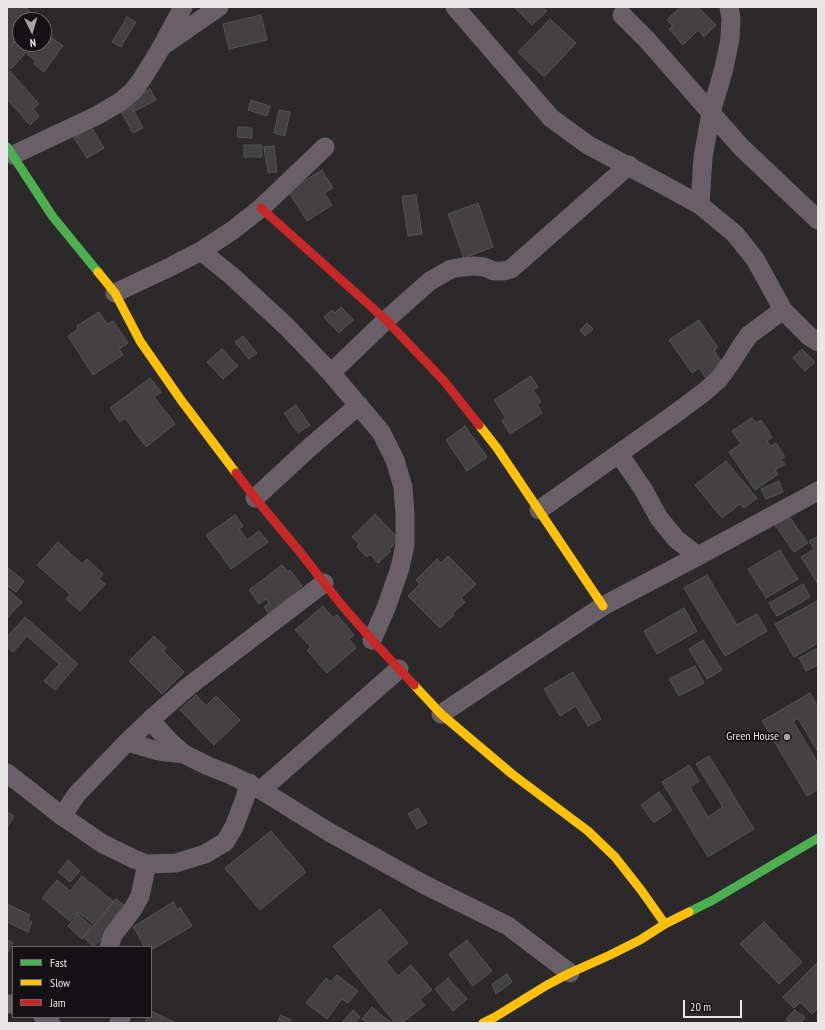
<!DOCTYPE html>
<html>
<head>
<meta charset="utf-8">
<style>
  body { margin:0 }
  #map { position:relative; width:825px; height:1030px; overflow:hidden; background:#2b292a; font-family:"PT Sans Narrow",sans-serif }
  canvas { display:block }
  .frame { position:absolute; inset:0; border:8px solid #e8e5e7; pointer-events:none }
  .legend { position:absolute; left:12px; top:946px; width:140px; height:72px; box-sizing:border-box; background:#131113; border:1px solid #686668; margin:0; padding:5px 7px; list-style:none; font-size:12px; color:#e8e5e7 }
  .legend li { display:flex; align-items:center; gap:8px; height:20px }
  .legend b { width:20px; border:1px solid #686668 }
  .north { position:absolute; left:12px; top:12px; width:40px; height:40px; box-sizing:border-box; background:#131113; border:1px solid #686668; border-radius:50%; rotate:175deg; font-size:11px; font-weight:700; line-height:16px; text-align:center; color:#e8e5e7 }
  .north::after { content:''; display:block; margin:auto; width:14px; height:18px; background:#a6a3a5; clip-path:polygon(50% 0,100% 100%,50% 72%,0 100%) }
  .scale { position:absolute; left:683px; top:1000px; width:59px; height:18px; box-sizing:border-box; border:2px solid #e8e5e7; border-top:0; padding-left:5px; font-size:12px; line-height:14px; white-space:nowrap; color:#e8e5e7; -webkit-text-stroke:3px #131113; paint-order:stroke }
</style>
</head>
<body>
<div id="map">
<canvas width="825" height="1030"></canvas>
<div class="frame"></div>
<ul class="legend">
<li><b style="height:5px;background:#4caf50"></b>Fast</li>
<li><b style="height:5px;background:#ffc107"></b>Slow</li>
<li><b style="height:5px;background:#c62828"></b>Jam</li>
</ul>
<div class="north">N</div>
<div class="scale">20 m</div>
</div>
<script>
const ctx = document.querySelector('canvas').getContext('2d');
ctx.lineJoin = 'round';
function paint(path, color) {
  ctx.fillStyle = color;
  ctx.fill(path, 'evenodd');
}
function shape(rows) {
  const path = new Path2D();
  for (const r of rows) {
    path.moveTo(r[0], r[1]);
    for (let i = 2; i < r.length; i += 2) path.lineTo(r[i], r[i + 1]);
  }
  return path;
}
function strokePath(path, color, width, dash) {
  ctx.strokeStyle = color;
  ctx.lineWidth = width;
  ctx.lineCap = dash ? 'butt' : 'round';
  ctx.setLineDash(dash || []);
  ctx.stroke(path);
}
function write(font, color, halo, rows, align = 'center') {
  ctx.font = font + ' "PT Sans Narrow",sans-serif';
  ctx.lineWidth = 3.5;
  ctx.setLineDash([]);
  ctx.textBaseline = 'middle';
  ctx.strokeStyle = halo;
  ctx.fillStyle = color;
  for (const [text, x, y, turn = 0] of rows) {
    ctx.save();
    ctx.translate(x, y);
    ctx.rotate((+turn || 0) * Math.PI / 180);
    ctx.textAlign = isNaN(turn) ? turn : align;
    if (halo) ctx.strokeText(text, 0, 0);
    ctx.fillText(text, 0, 0);
    ctx.restore();
  }
}
const building = shape([
  [7,7,25,7,37,18,35,20,20,20,20,35,7,49,7,7],
  [514,7,542,7,547,11,532,25,514,7],
  [680,7,698,7,716,25,704,37,698,30,683,45,669,29,673,26,667,20,680,7],
  [261,15,267,40,229,49,223,24,261,15],
  [127,17,136,22,121,47,112,42,127,17],
  [550,19,576,43,544,77,518,52,550,19],
  [44,32,63,46,44,72,34,64,36,61,27,54,34,44,44,44,44,32],
  [18,38,20,40,20,44,25,44,30,48,11,69,7,66,7,51,18,38],
  [7,68,39,104,33,109,39,116,30,125,7,99,7,68],
  [150,89,156,100,135,111,129,100,150,89],
  [251,100,270,106,267,116,248,110,251,100],
  [130,104,143,128,133,133,120,110,130,104],
  [279,110,290,112,285,136,274,133,279,110],
  [91,127,104,148,87,158,74,138,91,127],
  [238,127,252,128,252,138,237,137,238,127],
  [244,145,262,145,262,157,244,157,244,145],
  [274,146,277,172,268,173,264,147,274,146],
  [322,170,333,188,324,193,332,205,307,221,288,191,322,170],
  [416,195,422,234,408,236,402,196,416,195],
  [478,203,493,247,464,258,448,214,478,203],
  [341,307,353,320,339,333,324,317,332,310,335,313,341,307],
  [99,312,107,324,113,321,128,343,119,349,123,355,93,375,68,336,78,329,77,326,99,312],
  [699,320,718,348,714,350,725,368,707,380,699,368,692,373,669,340,699,320],
  [587,323,593,329,585,336,580,330,587,323],
  [243,336,257,353,249,359,235,342,243,336],
  [222,349,238,366,223,379,207,362,222,349],
  [802,349,815,362,805,371,793,358,802,349],
  [531,376,538,387,533,390,541,402,537,405,542,413,510,434,502,421,506,418,494,400,531,376],
  [150,378,161,392,154,397,175,424,146,447,125,418,120,422,110,408,150,378],
  [296,405,310,425,298,433,284,413,296,405],
  [752,418,756,423,761,420,772,437,767,441,771,446,776,443,785,457,781,459,785,464,775,470,778,474,755,490,729,452,741,444,732,431,752,418],
  [465,426,487,457,467,471,446,440,465,426],
  [726,461,757,498,744,508,740,504,722,518,695,485,726,461],
  [779,481,783,492,766,499,761,489,779,481],
  [375,514,399,539,389,550,391,551,378,563,370,554,367,557,357,547,359,544,352,537,375,514],
  [235,515,243,526,239,529,247,540,259,531,268,542,231,569,206,535,235,515],
  [789,516,808,543,794,552,775,525,789,516],
  [818,536,818,584,801,557,814,549,809,541,818,536],
  [58,542,82,564,87,559,103,574,99,579,105,584,80,611,66,599,70,594,37,565,58,542],
  [780,550,798,579,766,598,748,569,780,550],
  [448,556,476,584,461,598,465,602,452,614,454,615,440,628,408,596,420,584,416,580,437,559,441,563,448,556],
  [282,565,288,572,290,570,302,586,298,589,303,595,272,618,264,607,269,603,266,599,259,604,249,590,282,565],
  [7,567,24,581,16,592,7,585,7,567],
  [707,575,737,625,757,614,767,631,725,656,684,588,707,575],
  [803,584,810,597,777,616,769,603,803,584],
  [7,589,22,602,7,618,7,589],
  [817,601,818,604,818,643,794,657,775,624,817,601],
  [323,606,333,618,337,615,354,635,349,639,356,648,327,673,307,650,311,647,295,630,323,606],
  [684,608,697,631,657,654,644,631,684,608],
  [25,617,78,664,55,690,44,681,59,664,27,636,13,652,7,647,7,637,25,617],
  [154,636,166,648,163,651,184,672,162,694,129,661,154,636],
  [703,640,722,670,707,679,689,649,703,640],
  [818,648,818,665,806,671,799,658,818,648],
  [695,666,704,683,679,696,669,679,695,666],
  [573,672,601,719,588,726,576,706,560,716,544,689,573,672],
  [810,693,818,707,818,752,798,718,793,721,818,763,818,789,807,796,762,721,810,693],
  [196,695,206,706,216,696,240,720,214,745,180,710,196,695],
  [709,756,754,829,708,857,662,782,689,765,699,781,690,787,708,817,723,807,696,764,709,756],
  [659,792,672,810,654,823,641,805,659,792],
  [418,808,427,823,417,829,408,814,418,808],
  [7,812,14,816,7,828,7,812],
  [271,831,306,872,260,910,225,868,271,831],
  [68,860,80,871,70,882,58,872,68,860],
  [82,876,114,902,95,925,78,912,70,921,42,898,57,880,70,891,82,876],
  [116,899,126,907,122,916,94,947,83,937,116,899],
  [173,902,178,910,180,907,192,926,151,950,151,947,145,947,133,927,173,902],
  [7,904,30,915,28,920,32,922,28,932,7,922,7,904],
  [380,909,408,943,386,961,398,976,411,965,432,990,420,999,425,1005,402,1023,395,1023,333,946,380,909],
  [78,914,92,927,82,939,68,926,78,914],
  [764,922,802,962,779,984,740,944,764,922],
  [7,940,13,943,7,954,7,940],
  [467,940,492,971,473,986,449,954,467,940],
  [818,962,818,1008,812,1014,800,1002,794,1008,783,997,818,962],
  [507,974,512,982,496,994,492,984,507,974],
  [337,975,358,991,348,1003,342,999,327,1019,306,1003,326,978,331,982,337,975],
  [448,978,467,999,453,1011,435,989,448,978],
  [372,1007,391,1023,368,1023,362,1019,372,1007],
  [353,1010,360,1017,355,1023,342,1023,353,1010],
  [794,1010,805,1017,801,1023,791,1023,786,1020,794,1010],
  [151,1011,176,1023,145,1023,147,1017,151,1017,151,1011],
  [281,1015,291,1020,289,1023,277,1023,281,1015]
]);
paint(building, '#434142');
strokePath(building, '#555455', 1);
strokePath(shape([
  [455,7,551,118,588,145,660,183,700,205,735,234,755,259,783,310,810,337,818,342],
  [622,15,648,41,741,147,818,220],
  [164,45,219,7],
  [13,155,98,115,120,102,133,91,142,79,161,48,183,7],
  [700,205,703,157,711,113,724,68,730,39,731,18,729,7],
  [201,251,233,277,287,327,331,373,381,432,395,460,403,487,405,515,405,545,400,568,386,608,372,640],
  [115,293,170,267,201,251,233,230,261,208,325,147],
  [331,373,386,320,430,281,451,269,463,267,474,266,484,267,494,271,503,271,511,269,629,165],
  [619,454,643,489,659,518,676,539,698,556],
  [255,498,309,448,359,405],
  [539,510,672,416,703,393,719,379,732,361,740,348,749,335,783,310],
  [441,714,603,606,698,556,818,491],
  [150,720,170,742,184,754,208,766,231,775,261,790,329,832,425,885,508,926,570,973],
  [127,742,158,751,184,754],
  [7,773,62,816,103,844,134,859,147,864,176,863,205,854,225,842,234,827,245,798,249,783],
  [261,790,399,669],
  [62,816,77,794,127,742,150,720,189,686,324,583],
  [109,947,113,935,133,909,140,896,147,864],
  [7,1004,13,1004],
  [43,1017,51,1023],
  [119,1023,121,1017]
]), '#696067', 19);
strokePath(shape([
  [7,147,53,217,98,272],
  [689,912,713,900,818,838]
]), '#4caf50', 9);
strokePath(shape([
  [98,272,115,293,140,341,181,400,236,473],
  [479,425,497,448,603,606],
  [414,685,441,714,512,774,588,831,615,857,641,890,665,924],
  [483,1023,495,1017,547,985,570,973,610,955,640,940,665,924,689,912]
]), '#ffc107', 9);
strokePath(shape([
  [261,208,386,320,444,381,479,425],
  [236,473,255,498,300,552,340,603,372,640,414,685]
]), '#c62828', 9);
for (const [x, y, r, color] of [
  [787,737,4,"#a6a3a5"]
]) {
  const dot = new Path2D();
  dot.arc(x, y, r, 0, 2 * Math.PI);
  ctx.fillStyle = color;
  ctx.fill(dot);
  strokePath(dot, '#131113', 1.5);
}
write('12px', '#e8e5e7', '#131113', [
  ["Green House",779,737]
], 'right');
</script>
</body>
</html>
